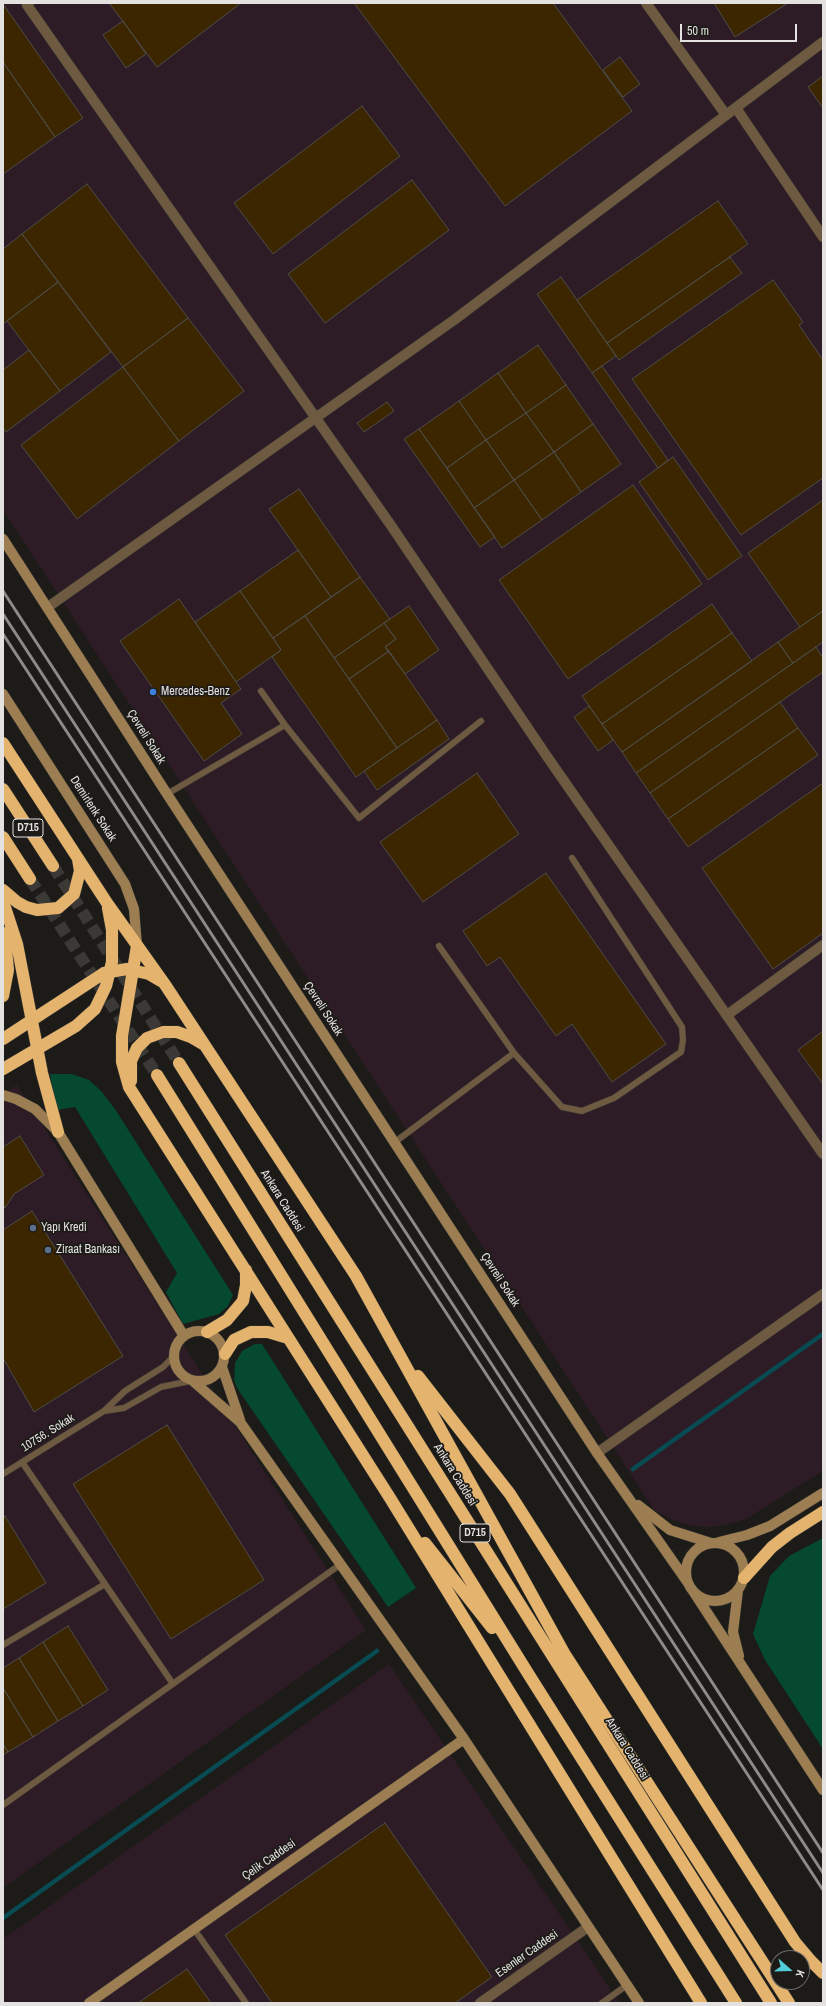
<!DOCTYPE html>
<html>
<head>
<meta charset="utf-8">
<style>
  body { margin:0 }
  #map { position:relative; width:826px; height:2006px; overflow:hidden; background:#1c1b17; font-family:"Archivo Narrow",sans-serif }
  canvas { display:block }
  .frame { position:absolute; inset:0; border:4px solid #e3e2e0; pointer-events:none }
  .north { position:absolute; left:770px; top:1950px; width:40px; height:40px; box-sizing:border-box; background:#1c1b17; border:1px solid #6c6b67; border-radius:50%; rotate:110deg; font-size:11px; font-weight:700; line-height:16px; text-align:center; color:#e3e2e0 }
  .north::after { content:''; display:block; margin:auto; width:14px; height:18px; background:#52ccd6; clip-path:polygon(50% 0,100% 100%,50% 72%,0 100%) }
  .scale { position:absolute; left:680px; top:24px; width:117px; height:18px; box-sizing:border-box; border:2px solid #e3e2e0; border-top:0; padding-left:5px; font-size:12px; line-height:14px; white-space:nowrap; color:#e3e2e0; -webkit-text-stroke:3px #1c1b17; paint-order:stroke }
</style>
</head>
<body>
<div id="map">
<canvas width="826" height="2006"></canvas>
<div class="frame"></div>
<div class="north">K</div>
<div class="scale">50 m</div>
</div>
<script>
const ctx = document.querySelector('canvas').getContext('2d');
ctx.lineJoin = 'round';
function paint(path, color) {
  ctx.fillStyle = color;
  ctx.fill(path, 'evenodd');
}
function shape(rows) {
  const path = new Path2D();
  for (const r of rows) {
    if (r.length === 3) {
      path.moveTo(r[0] + r[2], r[1]);
      path.arc(r[0], r[1], r[2], 0, 2 * Math.PI);
      continue;
    }
    path.moveTo(r[0], r[1]);
    for (let i = 2; i < r.length; i += 2) path.lineTo(r[i], r[i + 1]);
  }
  return path;
}
function strokePath(path, color, width, dash) {
  ctx.strokeStyle = color;
  ctx.lineWidth = width;
  ctx.lineCap = dash ? 'butt' : 'round';
  ctx.setLineDash(dash || []);
  ctx.stroke(path);
}
function write(font, color, halo, rows, align = 'center') {
  ctx.font = font + ' "Archivo Narrow",sans-serif';
  ctx.lineWidth = 3.5;
  ctx.setLineDash([]);
  ctx.textBaseline = 'middle';
  ctx.strokeStyle = halo;
  ctx.fillStyle = color;
  for (const [text, x, y, turn = 0] of rows) {
    ctx.save();
    ctx.translate(x, y);
    ctx.rotate((+turn || 0) * Math.PI / 180);
    ctx.textAlign = isNaN(turn) ? turn : align;
    if (halo) ctx.strokeText(text, 0, 0);
    ctx.fillText(text, 0, 0);
    ctx.restore();
  }
}
paint(shape([
  [3,3,823,3,823,1471,746,1519,729,1524,711,1527,692,1526,672,1520,654,1510,3,510],
  [17,1085,366,1630,3,1888,3,1094],
  [389,1664,620,2003,3,2003,3,1939]
]), '#2d1c25');
paint(shape([
  [50,1074,72,1074,89,1080,101,1091,115,1109,233,1295,228,1306,219,1314,183,1324,166,1292,177,1273,75,1107,57,1110],
  [255,1344,262,1344,416,1588,388,1607,237,1388,234,1380,235,1363,242,1351],
  [823,1538,823,1749,765,1660,753,1634,770,1576,789,1556]
]), '#054930');
strokePath(shape([
  [633,1469,823,1334],
  [3,1918,377,1651]
]), '#084b53', 4.5);
const building = shape([
  [109,3,241,3,157,67,109,3],
  [354,3,553,3,632,111,505,206,354,3],
  [714,3,788,3,735,37,714,3],
  [3,4,83,118,55,137,3,62,3,4],
  [123,21,146,54,126,68,103,35,123,21],
  [620,57,640,84,623,97,603,70,620,57],
  [3,62,55,137,3,174,3,62],
  [823,76,823,108,808,87,823,76],
  [362,106,400,156,273,254,234,203,362,106],
  [412,180,449,230,325,323,288,274,412,180],
  [87,184,188,318,123,367,22,234,87,184],
  [718,201,748,244,607,343,577,300,718,201],
  [22,234,58,282,3,324,3,249,22,234],
  [730,257,742,273,619,360,607,343,730,257],
  [561,277,616,356,592,373,537,294,561,277],
  [773,280,803,322,799,325,823,360,823,478,741,535,632,379,773,280],
  [58,282,111,352,60,391,7,321,58,282],
  [188,318,244,391,179,441,123,367,188,318],
  [538,345,566,385,526,413,498,373,538,345],
  [29,350,60,391,6,432,3,428,3,370,29,350],
  [602,366,668,460,658,468,592,373,602,366],
  [123,367,179,441,77,519,21,445,123,367],
  [498,373,526,413,486,440,459,401,498,373],
  [566,385,593,424,554,452,526,413,566,385],
  [459,401,486,440,447,468,419,429,459,401],
  [387,402,394,411,364,432,357,423,387,402],
  [526,413,554,452,514,480,486,440,526,413],
  [593,424,621,464,581,492,554,452,593,424],
  [419,429,495,537,480,547,404,439,419,429],
  [486,440,514,480,474,508,447,468,486,440],
  [554,452,581,492,542,520,514,480,554,452],
  [673,457,742,556,708,580,639,482,673,457],
  [514,480,542,520,502,548,474,508,514,480],
  [633,485,702,584,568,679,499,580,633,485],
  [299,489,360,577,331,597,269,509,299,489],
  [823,500,823,611,800,627,748,553,823,500],
  [298,550,331,597,273,638,240,591,298,550],
  [360,577,390,619,334,658,305,616,360,577],
  [240,591,281,650,236,682,195,622,240,591],
  [179,599,241,689,221,703,242,734,204,761,120,641,179,599],
  [712,604,732,633,602,724,582,696,712,604],
  [409,606,439,650,405,674,385,647,396,639,384,623,409,606],
  [823,611,823,642,793,663,778,642,823,611],
  [305,616,397,748,356,777,272,657,281,650,273,638,305,616],
  [384,623,396,639,385,647,389,651,349,679,334,658,384,623],
  [732,633,752,661,622,752,602,724,732,633],
  [778,642,793,663,636,773,622,752,778,642],
  [816,647,823,658,823,672,650,793,636,773,816,647],
  [389,651,437,720,397,748,349,679,389,651],
  [780,702,798,728,668,819,650,793,780,702],
  [589,706,613,740,598,751,574,717,589,706],
  [437,720,449,739,377,790,364,771,437,720],
  [798,728,818,755,688,847,668,819,798,728],
  [477,773,519,834,423,902,380,842,477,773],
  [823,783,823,933,773,969,702,868,823,783],
  [546,873,666,1044,612,1082,572,1024,556,1036,500,957,487,966,463,931,546,873],
  [823,1031,823,1084,798,1050,823,1031],
  [20,1136,44,1175,14,1194,5,1208,3,1204,3,1147,20,1136],
  [32,1211,123,1356,34,1412,3,1358,3,1230,32,1211],
  [167,1425,264,1580,171,1639,73,1484,167,1425],
  [5,1516,46,1583,3,1609,3,1518,5,1516],
  [68,1626,108,1690,83,1706,43,1642,68,1626],
  [43,1642,83,1706,58,1721,19,1658,43,1642],
  [19,1658,58,1721,33,1737,3,1688,3,1668,19,1658],
  [3,1688,33,1737,8,1752,3,1744,3,1688],
  [3,1744,8,1752,3,1755,3,1744],
  [385,1823,492,1977,455,2003,272,2003,225,1935,385,1823],
  [187,1969,211,2003,138,2003,187,1969]
]);
paint(building, '#3c2600');
strokePath(building, '#4e4c48', 1);
strokePath(shape([
  [53,866,179,1063],
  [30,879,157,1075]
]), '#3a3935', 12, [12, 6]);
const lane = shape([
  [261,691,285,725,359,818,481,721],
  [167,794,285,725],
  [439,946,514,1053,562,1107,582,1111,614,1098,681,1052,683,1040,682,1027,572,858],
  [395,1142,514,1053],
  [104,1411,124,1408,161,1387,190,1381],
  [22,1462,173,1684],
  [3,1474,104,1411,125,1391,163,1367,174,1356],
  [3,1645,105,1584],
  [3,1805,341,1564],
  [194,1929,246,2003],
  [602,2003,627,1985]
]);
const street = shape([
  [29,3,27,5,390,524,546,755,823,1154],
  [646,3,726,115],
  [736,108,823,237],
  [48,607,454,320,823,42],
  [727,1015,823,945],
  [597,1453,823,1294],
  [480,2003,588,1927]
]);
const secondary = shape([
  [3,539,167,794,597,1453,688,1583],
  [3,694,125,884,134,909,137,946],
  [3,1095,16,1099,35,1109,58,1132,184,1336],
  [199,1356,25],
  [222,1367,240,1420],
  [194,1382,240,1422,464,1739,639,2003],
  [638,1505,670,1530,711,1543],
  [719,1542,747,1535,770,1526,823,1493],
  [715,1572,29],
  [738,1590,733,1632,739,1656],
  [693,1591,823,1790],
  [89,2003,464,1739]
]);
const highway = shape([
  [3,743,107,903,166,986,356,1276,564,1653,789,2003],
  [3,789,53,866],
  [3,837,30,879],
  [3,890,17,902,26,907,37,910,58,908,74,894,80,871,78,859],
  [3,901,17,944,42,1073,58,1132],
  [3,933,6,948,8,970,3,996],
  [137,946,122,1036,122,1062,129,1087,390,1498,701,2003],
  [3,1039,104,973,127,969,149,974,161,981],
  [179,1063,771,2003],
  [3,1069,76,1026,95,1009,106,986,112,962,112,930,108,908],
  [157,1075,529,1675,736,2003],
  [131,1081,131,1061,137,1048,147,1038,163,1032,177,1032,191,1037,203,1044],
  [207,1332,227,1320,243,1301,246,1285,246,1270],
  [225,1354,234,1340,251,1332,268,1332,288,1338],
  [418,1376,510,1494,795,1942,811,1961,823,1973],
  [425,1543,492,1628],
  [744,1578,772,1547,790,1533,823,1512]
]);
strokePath(lane, '#383733', 7);
strokePath(street, '#383733', 11);
strokePath(secondary, '#383733', 11);
strokePath(highway, '#383733', 13);
strokePath(lane, '#6d5a40', 6);
strokePath(street, '#6d5a40', 10);
strokePath(secondary, '#9d7e53', 10);
strokePath(highway, '#e4b36e', 12);
strokePath(shape([
  [3,591,823,1853],
  [3,614,823,1873],
  [3,634,823,1890]
]), '#8c8b88', 3);
for (const [x, y, r, color] of [
  [153,692,4,"#3f7fe0"],
  [33,1228,4,"#5c6f8a"],
  [48,1250,4,"#5c6f8a"]
]) {
  const dot = new Path2D();
  dot.arc(x, y, r, 0, 2 * Math.PI);
  ctx.fillStyle = color;
  ctx.fill(dot);
  strokePath(dot, '#1c1b17', 1.5);
}
for (const [x, y, w] of [
  [28,828,30],
  [475,1533,30]
]) {
  const box = new Path2D();
  box.roundRect(x - w / 2, y - 9, w, 18, 3);
  ctx.fillStyle = '#1c1b17';
  ctx.fill(box);
  strokePath(box, '#e3e2e0', 1);
}
write('bold 11px', '#e3e2e0', null, [
  ["D715",28,828],
  ["D715",475,1533]
]);
write('12px', '#e3e2e0', '#1c1b17', [
  ["Mercedes-Benz",161,692],
  ["Yapı Kredi",41,1228],
  ["Ziraat Bankası",56,1250]
], 'left');
write('12px', '#e3e2e0', '#1c1b17', [
  ["Çevreli Sokak",146,737,58],
  ["Demirlenk Sokak",93,809,57],
  ["Çevreli Sokak",323,1009,57],
  ["Ankara Caddesi",282,1201,58],
  ["Çevreli Sokak",500,1280,57],
  ["10756. Sokak",48,1433,-32],
  ["Ankara Caddesi",455,1475,58],
  ["Ankara Caddesi",627,1749,58],
  ["Çelik Caddesi",269,1860,-35],
  ["Esenler Caddesi",527,1954,-35]
]);
</script>
</body>
</html>
